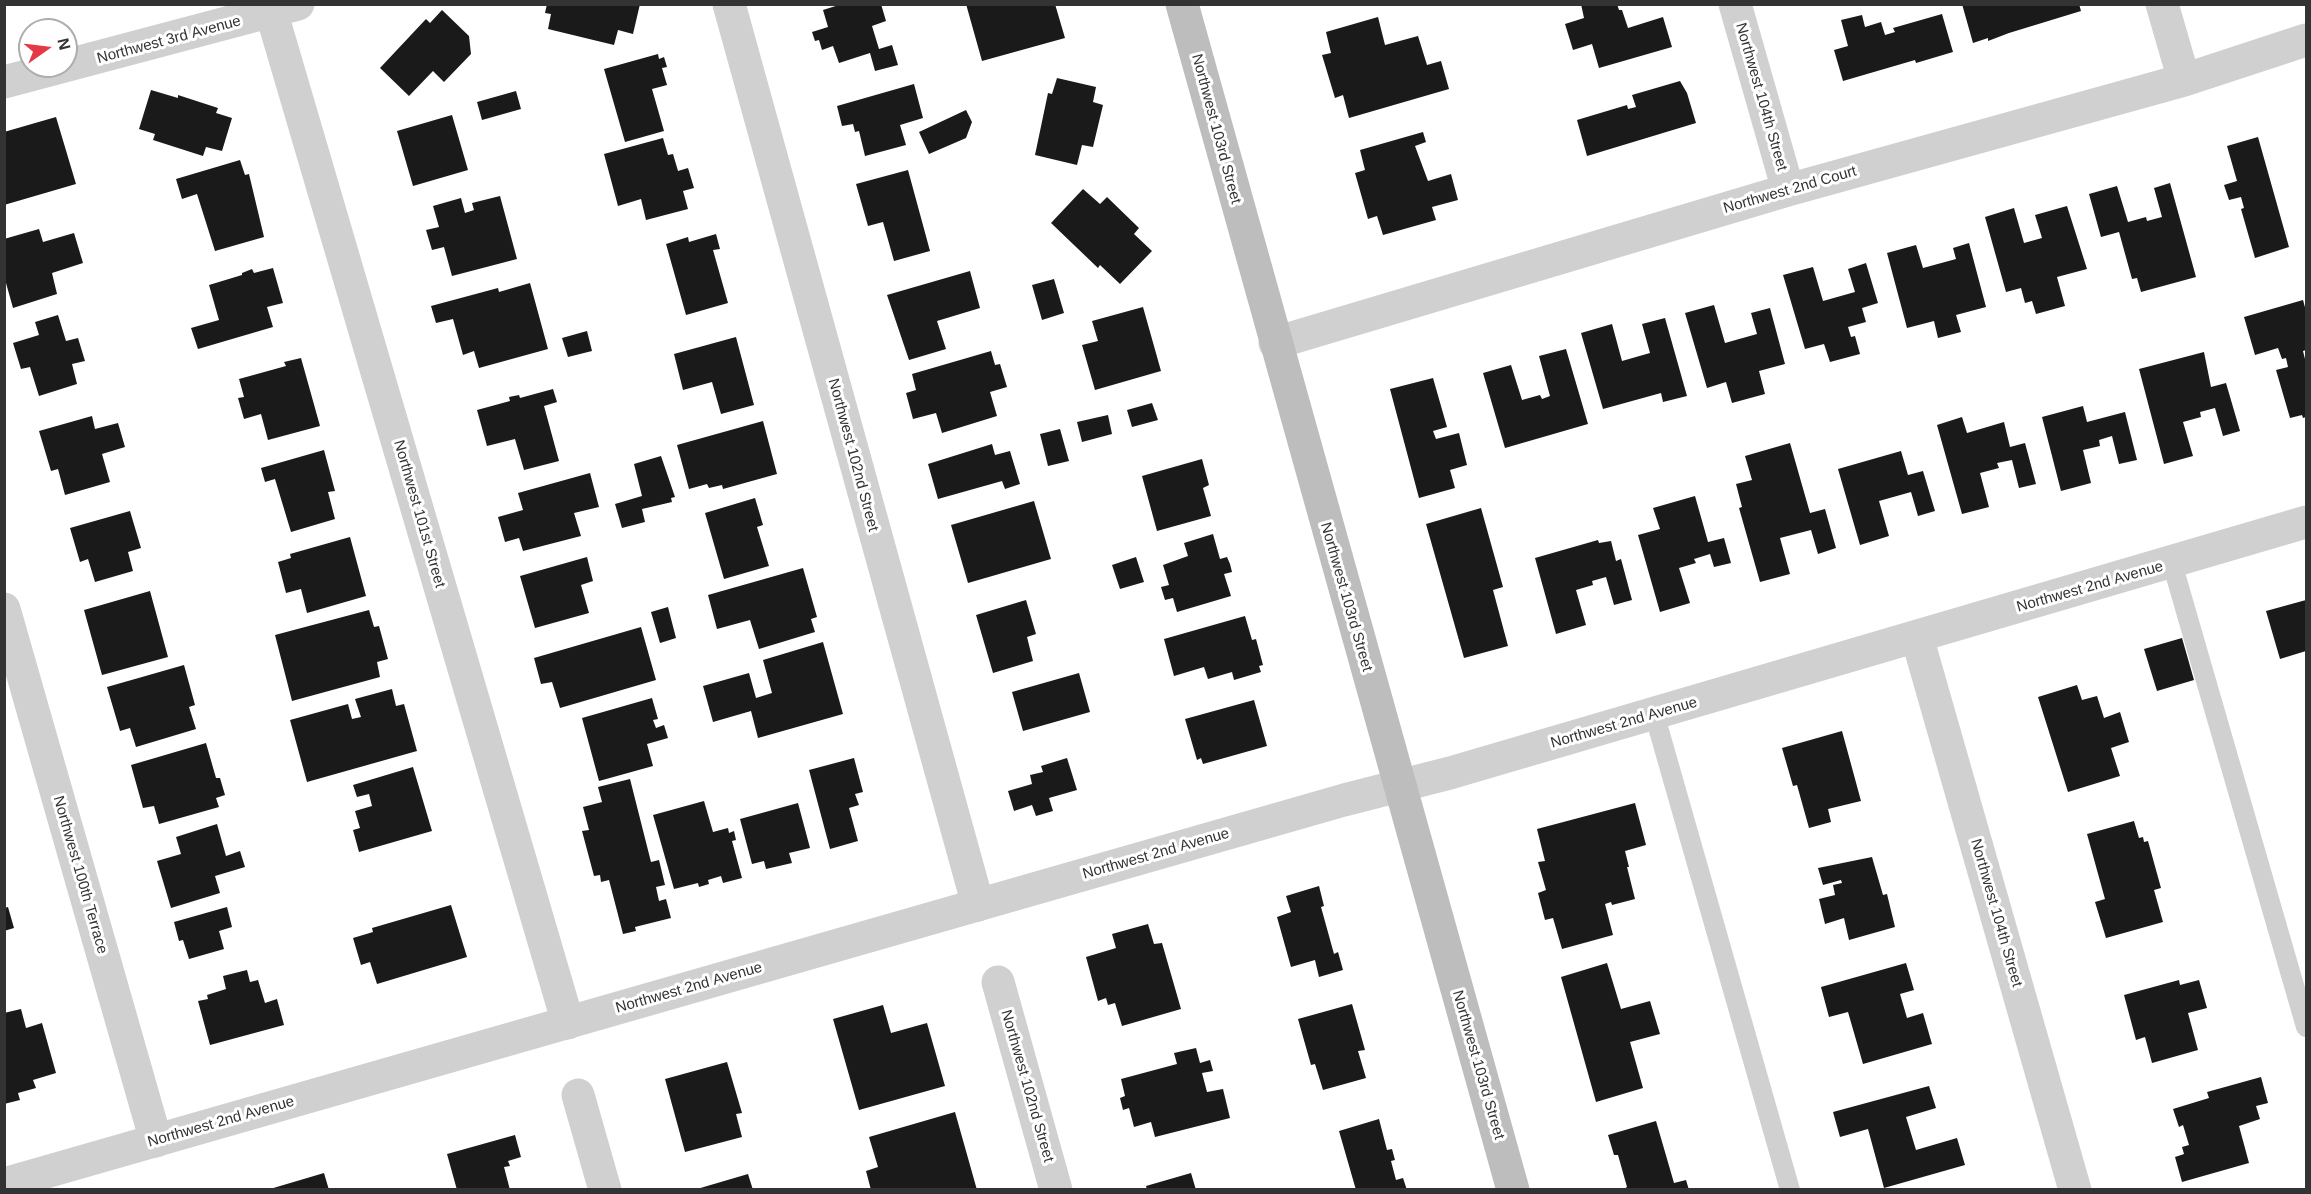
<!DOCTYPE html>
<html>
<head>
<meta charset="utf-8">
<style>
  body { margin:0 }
  #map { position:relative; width:2311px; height:1194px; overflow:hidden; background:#fff; font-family:Helvetica,sans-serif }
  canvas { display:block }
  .frame { position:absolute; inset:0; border:6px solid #333; pointer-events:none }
  .north { position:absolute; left:18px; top:18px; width:60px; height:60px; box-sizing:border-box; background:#fff; border:2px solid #adadad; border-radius:50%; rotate:76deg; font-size:16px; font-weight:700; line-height:24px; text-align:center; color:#333 }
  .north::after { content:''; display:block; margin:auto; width:21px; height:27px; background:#e63946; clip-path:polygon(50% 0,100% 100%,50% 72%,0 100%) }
</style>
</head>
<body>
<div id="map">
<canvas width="2311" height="1194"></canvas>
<div class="frame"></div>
<div class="north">N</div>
</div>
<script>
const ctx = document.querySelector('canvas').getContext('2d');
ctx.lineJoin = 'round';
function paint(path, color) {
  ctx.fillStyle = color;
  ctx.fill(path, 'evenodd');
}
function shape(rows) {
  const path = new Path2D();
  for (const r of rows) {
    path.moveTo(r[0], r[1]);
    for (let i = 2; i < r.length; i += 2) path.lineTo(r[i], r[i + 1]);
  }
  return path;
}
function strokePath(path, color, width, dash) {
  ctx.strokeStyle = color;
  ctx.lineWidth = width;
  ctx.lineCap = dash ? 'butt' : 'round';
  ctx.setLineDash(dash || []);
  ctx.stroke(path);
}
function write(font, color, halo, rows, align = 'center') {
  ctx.font = font + ' Helvetica,sans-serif';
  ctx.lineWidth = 6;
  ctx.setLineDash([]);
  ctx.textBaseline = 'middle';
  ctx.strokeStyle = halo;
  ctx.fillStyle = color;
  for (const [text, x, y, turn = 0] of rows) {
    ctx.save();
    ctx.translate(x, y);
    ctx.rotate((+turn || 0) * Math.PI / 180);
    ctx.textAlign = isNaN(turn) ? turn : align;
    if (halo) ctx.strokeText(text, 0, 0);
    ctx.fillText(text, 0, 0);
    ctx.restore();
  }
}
paint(shape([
  [547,4,640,4,633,34,618,30,614,45,548,29,551,14,545,13],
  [842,4,881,4,886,21,872,26,879,49,892,45,898,65,875,71,870,53,839,63,833,46,822,50,819,40,815,41,812,32,828,27,823,10],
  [966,4,1055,4,1065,38,982,61],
  [1581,4,1617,4,1619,10,1622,10,1628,28,1663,17,1672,47,1599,68,1592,44,1573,50,1565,24,1584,18],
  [1962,4,2079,4,2081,11,2009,33,1988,41,1988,38,1973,43],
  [442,10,469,36,471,54,444,82,433,71,409,96,380,68,426,19,430,23],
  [1942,14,1953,52,1916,63,1915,60,1843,81,1834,50,1848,46,1841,20,1862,15,1865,27,1881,22,1885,35,1895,32,1893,28],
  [1378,17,1385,45,1418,36,1427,65,1441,61,1449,89,1349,118,1343,95,1335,98,1322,55,1331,53,1326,32],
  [658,54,659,59,664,57,667,67,662,68,667,85,652,89,664,131,625,142,604,69],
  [1057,78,1096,87,1093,102,1103,105,1093,147,1082,145,1077,165,1035,155,1048,93,1052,94],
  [1680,81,1687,93,1696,123,1587,156,1577,120,1627,105,1628,109,1636,107,1632,95],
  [914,84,923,118,900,125,906,145,865,156,859,131,855,132,853,124,842,126,837,106],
  [151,90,178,98,178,95,218,108,216,113,232,118,222,151,206,147,203,156,153,140,155,134,139,129],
  [516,91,521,109,482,120,477,102],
  [966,110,972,122,966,138,929,154,919,132],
  [452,115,468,170,413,186,397,131],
  [56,117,76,184,4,205,4,132],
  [1423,132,1426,142,1415,146,1428,181,1451,174,1458,200,1432,207,1436,220,1383,235,1377,216,1368,219,1355,173,1365,170,1360,150],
  [2258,137,2289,247,2255,258,2241,209,2244,208,2241,197,2229,200,2224,185,2237,181,2227,146],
  [663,138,668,155,673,154,678,171,688,168,694,188,683,191,688,209,646,220,641,199,618,206,604,154],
  [240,160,245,175,249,174,264,237,215,251,197,194,182,199,176,179],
  [908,170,930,251,894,261,883,222,868,226,856,184],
  [2170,183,2196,277,2141,292,2137,278,2132,279,2119,232,2101,237,2089,194,2117,186,2128,222,2146,217,2147,221,2162,217,2154,188],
  [1083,189,1100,204,1107,197,1139,228,1134,234,1152,251,1120,284,1100,265,1098,268,1051,223],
  [500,196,517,259,452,276,444,247,432,250,426,230,439,227,433,206,461,198,465,213,474,210,472,203],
  [2067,206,2087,269,2057,277,2065,306,2036,314,2032,301,2025,303,2021,288,2006,292,1985,217,2014,208,2024,243,2042,238,2035,215],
  [39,229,43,242,74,233,83,263,52,273,57,294,13,308,6,283,4,283,4,239],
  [716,234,720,249,713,250,728,303,686,315,666,244,688,237,689,242],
  [1969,243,1986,307,1956,315,1961,332,1938,338,1934,321,1907,328,1887,253,1916,245,1923,268,1956,259,1953,248],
  [1866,263,1878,303,1862,308,1866,322,1848,327,1851,337,1855,336,1860,354,1830,362,1824,344,1805,349,1783,275,1813,267,1823,301,1855,292,1848,269],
  [273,268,283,303,267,307,273,327,198,349,191,328,219,320,209,285,242,275,242,273,252,269,254,273],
  [970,271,980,308,937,321,946,349,909,360,887,295],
  [1054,279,1064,313,1042,320,1032,285],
  [530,283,548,349,479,368,474,351,463,355,453,319,436,323,431,306,498,288,499,292],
  [2303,300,2306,311,2306,350,2303,351,2306,363,2306,417,2303,418,2302,415,2290,418,2276,370,2288,367,2286,358,2282,359,2278,348,2255,355,2244,317],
  [1714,305,1725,343,1757,334,1751,313,1770,308,1785,364,1759,371,1765,394,1732,403,1726,382,1707,388,1685,313],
  [1143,307,1161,371,1095,390,1082,345,1098,341,1092,321],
  [58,315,66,341,78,338,85,361,72,364,77,384,39,396,30,367,21,369,13,343,39,335,35,322],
  [1665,318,1687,396,1663,402,1661,393,1603,409,1581,333,1612,324,1622,361,1650,353,1642,324],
  [587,331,592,351,568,357,562,338],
  [736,337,754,405,721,414,712,382,683,390,674,354],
  [1566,349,1588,424,1505,448,1483,373,1511,365,1522,400,1540,395,1542,399,1550,396,1539,356],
  [991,351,995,365,1000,364,1007,387,990,392,997,416,942,433,936,413,913,419,906,393,916,390,912,374],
  [2204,352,2211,387,2226,383,2240,431,2223,436,2215,408,2200,412,2201,417,2183,422,2193,456,2164,464,2139,369],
  [301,358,320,426,268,440,261,414,244,419,238,398,244,397,239,379,286,366,284,362],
  [1433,378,1447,427,1433,431,1436,439,1459,433,1467,465,1450,470,1455,488,1419,498,1390,389],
  [553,389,557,402,544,406,559,461,524,470,515,439,487,446,477,410,510,401,509,397,519,395,520,398],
  [1152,403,1158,420,1132,427,1127,410],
  [2083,406,2087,422,2125,412,2137,460,2119,464,2112,436,2099,440,2100,446,2083,450,2091,483,2061,491,2042,417],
  [1108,415,1112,434,1082,442,1077,422],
  [92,416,95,429,118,423,125,447,102,454,110,482,65,495,58,469,51,471,39,431],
  [1962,417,1967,433,2004,422,2010,447,2025,443,2036,484,2019,488,2012,460,1997,463,1999,468,1980,473,1989,507,1962,514,1937,425],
  [763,421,777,474,723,489,722,485,709,488,707,484,689,489,677,445],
  [1060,429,1069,461,1048,466,1040,434],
  [1790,443,1810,513,1825,509,1836,548,1818,554,1811,530,1780,538,1790,574,1760,582,1739,508,1742,507,1736,484,1752,480,1745,456],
  [992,444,995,455,1010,451,1020,484,1005,489,1002,481,938,499,928,464],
  [324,450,335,491,328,492,335,519,291,532,275,479,265,482,261,468],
  [1901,451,1908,475,1923,471,1935,511,1918,516,1911,492,1879,501,1889,536,1860,545,1838,469],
  [661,456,675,497,671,498,672,502,642,509,645,522,622,528,615,504,642,496,634,464],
  [1202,459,1209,485,1203,488,1211,516,1157,531,1142,476],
  [590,473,599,507,574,513,581,536,523,551,519,538,505,542,498,517,523,510,518,493],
  [1695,496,1708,542,1724,538,1731,563,1714,567,1710,554,1694,559,1696,563,1679,568,1690,603,1660,612,1638,535,1660,529,1653,508],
  [755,498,763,525,757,527,769,566,724,579,705,513],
  [1034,501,1051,559,968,583,951,525],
  [1481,508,1503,587,1493,590,1508,646,1464,658,1426,524],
  [130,511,141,548,128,552,133,571,95,582,88,559,80,562,70,528],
  [1213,534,1220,559,1227,557,1230,564,1232,572,1224,574,1231,596,1177,612,1173,598,1165,600,1161,587,1169,585,1163,565,1188,556,1184,543],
  [350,537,366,596,307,613,301,589,286,593,278,562,291,558,290,554],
  [1598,540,1599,543,1611,541,1616,561,1621,559,1632,600,1614,605,1606,577,1592,581,1593,585,1576,590,1586,625,1556,634,1535,558],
  [587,557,593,581,581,585,589,613,535,628,520,576],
  [1136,557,1144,582,1120,589,1112,565],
  [803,568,817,617,811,619,815,632,759,649,750,620,717,629,708,595],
  [150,591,168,657,102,675,84,610],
  [1026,600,1036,634,1027,637,1033,661,993,673,976,615],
  [2306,600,2306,651,2280,659,2266,611],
  [668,607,676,638,660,643,651,612],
  [369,610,374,627,379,626,388,659,377,662,380,677,292,701,275,635],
  [1245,616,1252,640,1256,639,1263,665,1259,666,1261,672,1234,680,1232,672,1208,679,1204,667,1174,676,1164,639],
  [641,627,656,680,560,708,552,682,541,684,534,658],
  [2182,638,2194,680,2157,691,2144,649],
  [823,642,843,714,758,738,751,711,713,722,703,686,749,673,756,698,772,693,763,660],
  [184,665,195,705,189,707,196,729,136,747,130,728,120,731,107,687],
  [1079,673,1090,712,1023,731,1012,692],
  [2077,685,2082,700,2097,696,2104,718,2120,712,2129,742,2111,748,2120,776,2068,792,2038,697],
  [392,689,396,706,404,704,417,751,307,782,290,720,348,704,352,719,361,717,355,699],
  [652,698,658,719,653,720,656,728,664,725,668,738,647,744,653,766,599,781,582,718],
  [1254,700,1267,746,1203,764,1201,758,1197,760,1185,719],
  [1842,731,1861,801,1828,809,1831,822,1809,828,1797,785,1793,786,1782,748],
  [206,743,216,778,220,778,225,795,216,798,219,807,159,824,154,806,143,808,131,765],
  [854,758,863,792,855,794,859,805,849,808,858,841,830,849,809,770],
  [1067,758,1077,790,1049,798,1053,811,1036,816,1032,805,1014,811,1008,791,1032,784,1030,775,1043,772,1041,766],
  [413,767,432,831,359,852,353,830,360,828,355,811,372,806,369,794,357,797,353,785],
  [630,779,651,862,659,860,665,885,656,887,659,901,666,899,671,918,635,927,636,931,623,934,609,880,601,882,600,875,594,876,582,831,589,830,583,807,602,802,598,787],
  [704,801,713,832,728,828,729,833,734,831,736,840,732,841,742,878,723,883,721,876,708,880,709,884,699,887,698,883,674,889,653,815],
  [798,803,810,848,789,853,792,863,766,869,764,861,752,864,740,819],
  [1635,803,1646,845,1625,851,1629,867,1627,867,1635,899,1612,905,1611,902,1605,904,1613,935,1562,949,1553,918,1545,920,1538,893,1546,890,1538,862,1545,861,1537,829],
  [2134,821,2139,838,2143,837,2144,842,2148,841,2161,888,2154,890,2163,922,2106,938,2095,902,2105,899,2087,834],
  [217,824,226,856,240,851,245,867,215,876,220,893,171,908,157,861,181,854,176,837],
  [1872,857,1883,895,1887,894,1895,927,1849,940,1844,918,1825,924,1819,899,1835,895,1833,885,1842,883,1841,880,1823,885,1818,868],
  [1319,886,1324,906,1321,907,1334,954,1338,952,1343,970,1319,977,1315,960,1291,967,1277,917,1291,912,1286,896],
  [451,905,467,957,377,984,370,962,361,965,353,938,373,932,372,928],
  [8,907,14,928,4,931,4,908],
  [227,907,232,927,219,931,224,949,189,959,183,940,179,941,174,922],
  [1148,924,1154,944,1162,943,1181,1009,1122,1026,1115,1003,1108,1005,1106,998,1098,1001,1086,957,1116,948,1112,934],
  [1607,963,1621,1009,1650,1001,1660,1034,1630,1042,1643,1088,1596,1102,1561,977],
  [1906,963,1914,990,1900,994,1907,1018,1923,1013,1932,1044,1863,1064,1848,1012,1829,1017,1821,987],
  [247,970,250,982,258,980,265,1003,277,999,284,1025,210,1045,198,1001,208,999,207,995,226,989,223,976],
  [2179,980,2180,985,2199,980,2207,1008,2188,1013,2198,1050,2152,1063,2145,1037,2136,1040,2124,995],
  [1352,1004,1365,1050,1358,1051,1366,1078,1323,1090,1315,1064,1311,1065,1298,1019],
  [883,1005,891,1033,927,1023,945,1086,859,1110,833,1019],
  [21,1009,26,1028,42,1023,56,1073,33,1080,36,1088,18,1093,20,1100,4,1104,4,1013],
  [1196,1048,1200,1063,1210,1060,1213,1071,1202,1073,1207,1092,1223,1089,1230,1118,1155,1137,1151,1122,1134,1127,1129,1108,1123,1110,1120,1098,1125,1096,1121,1079,1177,1064,1174,1053],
  [727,1062,742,1113,736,1114,742,1137,685,1152,665,1079],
  [2261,1077,2268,1103,2256,1106,2260,1119,2239,1126,2249,1163,2182,1182,2175,1157,2184,1154,2182,1147,2189,1145,2183,1125,2179,1127,2173,1109,2209,1098,2207,1092],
  [1929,1086,1936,1108,1906,1117,1916,1150,1957,1138,1965,1165,1884,1188,1868,1129,1840,1137,1833,1112],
  [955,1112,977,1190,871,1190,866,1171,878,1167,869,1137],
  [1379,1119,1387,1150,1392,1149,1395,1160,1391,1161,1396,1180,1403,1178,1407,1190,1356,1190,1339,1131],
  [1656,1121,1674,1183,1686,1180,1689,1190,1622,1190,1627,1187,1618,1155,1614,1155,1608,1135],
  [515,1135,521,1157,508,1161,510,1166,504,1167,510,1190,457,1190,447,1154],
  [324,1173,329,1190,270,1190,270,1189],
  [1191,1173,1196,1190,1147,1190,1146,1186],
  [748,1174,753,1190,697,1190,697,1189]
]), '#1a1a1a');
strokePath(shape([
  [2172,563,2306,1027],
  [1654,713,1790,1190]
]), '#d0d0d0', 20);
strokePath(shape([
  [269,4,568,1023],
  [729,4,978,905],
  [1735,4,1788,190],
  [2162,4,2184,80],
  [4,82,298,4],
  [1275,343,1788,190,2184,80,2306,40],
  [4,609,156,1141],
  [1917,637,2075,1190],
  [998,982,1056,1190],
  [578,1095,605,1190]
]), '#d0d0d0', 33);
strokePath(shape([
  [4,1184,1344,800,1450,773,2306,522]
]), '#d0d0d0', 33);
strokePath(shape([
  [1182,4,1513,1190]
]), '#bdbdbd', 33);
write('15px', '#333', '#fff', [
  ["Northwest 3rd Avenue",169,40,-15],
  ["Northwest 104th Street",1761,97,74],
  ["Northwest 103rd Street",1216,129,75],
  ["Northwest 2nd Court",1790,190,-16],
  ["Northwest 102nd Street",853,455,75],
  ["Northwest 101st Street",419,514,74],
  ["Northwest 2nd Avenue",2090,587,-16],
  ["Northwest 103rd Street",1346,597,74],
  ["Northwest 2nd Avenue",1624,723,-16],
  ["Northwest 2nd Avenue",1156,854,-16],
  ["Northwest 100th Terrace",80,875,74],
  ["Northwest 104th Street",1996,913,74],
  ["Northwest 2nd Avenue",689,988,-16],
  ["Northwest 103rd Street",1478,1065,74],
  ["Northwest 102nd Street",1027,1086,74],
  ["Northwest 2nd Avenue",221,1122,-16]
]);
</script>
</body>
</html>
